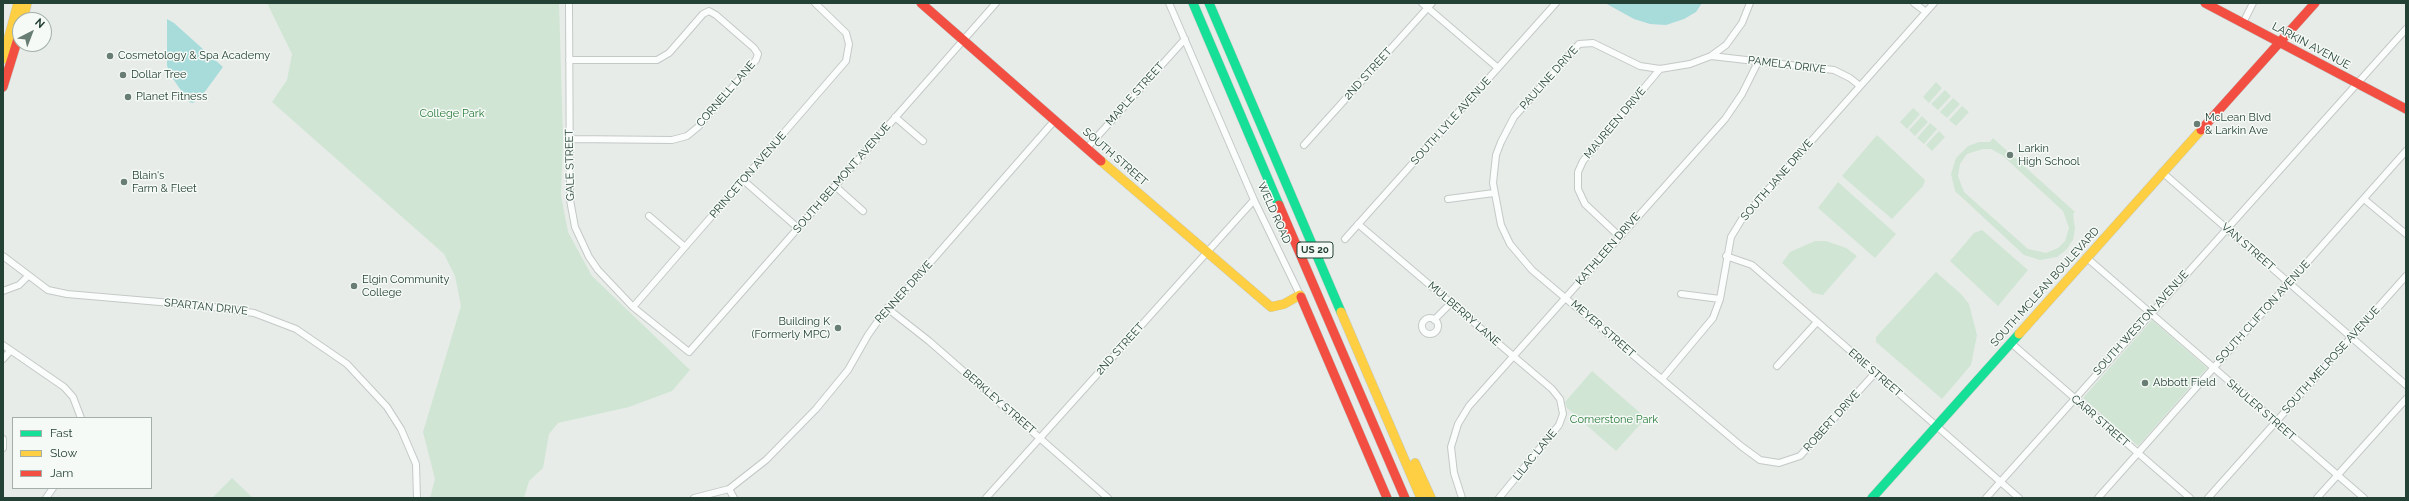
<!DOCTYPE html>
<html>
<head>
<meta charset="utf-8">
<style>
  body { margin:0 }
  #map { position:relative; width:2409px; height:501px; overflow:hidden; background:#e7ece9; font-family:Raleway,sans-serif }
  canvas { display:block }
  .frame { position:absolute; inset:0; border:4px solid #234134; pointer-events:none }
  .legend { position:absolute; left:12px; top:417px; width:140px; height:72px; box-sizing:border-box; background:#f6faf7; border:1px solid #a2b0a9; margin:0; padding:5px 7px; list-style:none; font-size:12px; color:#234134 }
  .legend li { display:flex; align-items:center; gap:8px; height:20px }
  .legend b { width:20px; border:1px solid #a2b0a9 }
  .north { position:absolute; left:12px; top:12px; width:40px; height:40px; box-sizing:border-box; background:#f6faf7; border:1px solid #a2b0a9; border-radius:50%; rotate:42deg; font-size:11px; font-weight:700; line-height:16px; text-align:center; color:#234134 }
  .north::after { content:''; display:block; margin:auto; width:14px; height:18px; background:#687d73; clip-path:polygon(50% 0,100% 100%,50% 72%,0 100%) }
</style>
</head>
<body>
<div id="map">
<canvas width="2409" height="501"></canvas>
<div class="frame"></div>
<ul class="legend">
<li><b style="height:5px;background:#16e098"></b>Fast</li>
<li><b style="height:5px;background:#ffcf43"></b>Slow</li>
<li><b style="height:5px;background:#f24e42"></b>Jam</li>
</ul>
<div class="north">N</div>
</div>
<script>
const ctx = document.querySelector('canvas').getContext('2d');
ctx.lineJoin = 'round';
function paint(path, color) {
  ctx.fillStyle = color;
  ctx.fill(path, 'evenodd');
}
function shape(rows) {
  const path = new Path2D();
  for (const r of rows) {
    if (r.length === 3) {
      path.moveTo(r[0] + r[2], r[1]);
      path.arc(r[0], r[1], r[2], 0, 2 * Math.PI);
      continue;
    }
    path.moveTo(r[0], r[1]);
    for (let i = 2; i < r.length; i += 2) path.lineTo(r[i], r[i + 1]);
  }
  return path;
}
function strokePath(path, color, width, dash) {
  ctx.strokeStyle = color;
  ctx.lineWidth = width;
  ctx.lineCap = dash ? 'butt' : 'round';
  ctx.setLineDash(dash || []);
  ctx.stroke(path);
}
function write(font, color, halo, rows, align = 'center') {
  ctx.font = font + ' Raleway,sans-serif';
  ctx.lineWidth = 3;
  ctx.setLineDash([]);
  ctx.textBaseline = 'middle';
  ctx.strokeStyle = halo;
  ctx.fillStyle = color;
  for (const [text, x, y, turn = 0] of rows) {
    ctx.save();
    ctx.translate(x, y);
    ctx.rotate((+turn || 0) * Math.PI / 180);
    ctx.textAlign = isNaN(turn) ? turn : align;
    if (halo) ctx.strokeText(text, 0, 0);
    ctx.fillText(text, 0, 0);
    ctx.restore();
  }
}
paint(shape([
  [267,3,559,3,563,138,561,195,568,232,592,276,690,370,672,391,629,407,558,423,549,434,543,468,529,481,524,498,430,498,435,479,423,432,461,306,455,276,444,254,272,102,287,80,292,54],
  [1936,82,1942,88,1929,103,1923,97],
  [1945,90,1951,96,1938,110,1931,104],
  [1953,98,1960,104,1947,118,1940,112],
  [1962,106,1969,112,1956,126,1949,120],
  [1913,108,1920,114,1907,129,1900,122],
  [1922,116,1928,122,1915,136,1909,130],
  [1930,123,1937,129,1924,144,1917,138],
  [1939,131,1945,137,1932,151,1926,145],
  [1877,135,1925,180,1923,186,1892,219,1842,176],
  [1993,138,2075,212,2073,214,2075,229,2073,240,2066,250,2057,257,2040,260,2024,255,1955,191,1951,174,1956,158,1968,146,1979,142,1990,142],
  [1983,149,1991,149,2002,155,2063,211,2069,228,2065,241,2058,248,2046,253,2028,249,1964,192,1958,176,1960,164,1967,154],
  [1838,182,1896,234,1875,258,1818,208],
  [1982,230,2028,270,1998,306,1950,261,1974,233],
  [1815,241,1826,241,1846,248,1857,256,1823,295,1813,293,1782,263,1790,252],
  [1936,272,1961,294,1969,304,1977,335,1971,365,1942,399,1876,342,1876,337],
  [2152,320,2207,368,2138,446,2083,398],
  [1592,371,1646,418,1616,451,1567,408,1565,402],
  [232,478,253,498,212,498]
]), '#d0e5d3');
paint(shape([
  [1605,3,1702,3,1696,12,1684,19,1666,25,1650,24,1634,19],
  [167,19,174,23,223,67,204,93,193,103,189,102,169,73,167,65]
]), '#a7dcdb');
const street = shape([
  [569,3,570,200,575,227,589,257,598,270,633,307,689,352,996,3],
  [1169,3,1254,200,1300,295],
  [1422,3,1498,68],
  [1750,3,1742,23,1726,45,1711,56,1690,64,1660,69,1640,66,1593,43,1579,44,1514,117,1501,142,1496,155,1493,183,1501,225,1510,244,1532,270,1741,446,1760,460,1779,463,1800,456,1875,373],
  [1914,3,1926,12],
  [2243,23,2253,3],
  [1711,56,1834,70,1850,78,1860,86],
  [569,60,657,60,669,53,703,14,709,11,716,15,754,48,758,54,756,60,698,127,687,136,672,140,570,139],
  [895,117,923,141],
  [1304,145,1432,3],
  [1086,149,1185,39],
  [2162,172,2406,385],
  [743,180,798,228],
  [835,186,863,211],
  [1448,199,1494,193],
  [2364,199,2406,234],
  [649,216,685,247],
  [1358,224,1552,389,1560,399,1563,414,1559,425,1499,498],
  [1619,236,1585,204,1578,189,1578,172,1583,161,1660,69],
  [1345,239,1556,3],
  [3,256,48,290,67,294,206,306,254,313,296,329,347,364,387,407,401,429,416,464,417,498],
  [1726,256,1752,265,2019,498],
  [2087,258,2364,498],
  [3,291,19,285,27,277],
  [1681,294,1720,299],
  [633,307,846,61,849,44,846,33,815,3],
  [887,308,929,341,1108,498],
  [1430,326,8],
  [1434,320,1451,303],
  [2011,343,2190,498],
  [3,345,64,387,73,397,81,418],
  [3,359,10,351],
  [1777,366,1817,322],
  [1662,379,1713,318,1720,299,1731,237,1742,219,1934,3],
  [3,439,3,448],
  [729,489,734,498],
  [46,498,53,488],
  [694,498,729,489,766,460,816,409,848,370,868,335,887,308,900,297,1055,120],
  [986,498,1254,200],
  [1462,498,1454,473,1451,447,1458,424,1469,406,1725,119,1742,94,1758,62],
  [1986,498,2406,29],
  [2098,498,2406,151],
  [2208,498,2406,276],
  [2317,498,2406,399]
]);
const fast = shape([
  [1193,3,1279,205],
  [1209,3,1341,312],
  [1872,498,2019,334]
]);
const slow = shape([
  [23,20,27,3],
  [3,59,18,3],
  [1101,161,1271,307,1284,304,1300,295,1301,297],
  [1341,312,1421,498],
  [2019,334,2201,130],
  [1415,463,1431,498]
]);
const jam = shape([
  [921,3,1101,161],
  [2205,3,2406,109],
  [3,87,20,32],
  [2201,130,2315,3],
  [1279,205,1405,498],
  [1301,297,1387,498]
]);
strokePath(street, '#c4c9c6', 8);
strokePath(fast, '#c2cac6', 10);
strokePath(slow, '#c2cac6', 10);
strokePath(jam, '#c2cac6', 10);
strokePath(street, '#fbfcfc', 6);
strokePath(fast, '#16e098', 9);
strokePath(slow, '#ffcf43', 9);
strokePath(jam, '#f24e42', 9);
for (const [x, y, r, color] of [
  [110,56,4,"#687d73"],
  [123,75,4,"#687d73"],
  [128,97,4,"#687d73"],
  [2197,124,4,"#687d73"],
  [2010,155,4,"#687d73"],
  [124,182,4,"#687d73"],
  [354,286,4,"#687d73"],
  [838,328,4,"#687d73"],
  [2145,383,4,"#687d73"]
]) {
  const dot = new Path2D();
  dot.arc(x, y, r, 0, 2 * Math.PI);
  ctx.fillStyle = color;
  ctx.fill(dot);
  strokePath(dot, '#f6faf7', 1.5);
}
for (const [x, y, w] of [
  [1315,250,36]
]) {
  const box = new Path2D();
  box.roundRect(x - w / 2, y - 8, w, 16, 3);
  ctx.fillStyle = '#f6faf7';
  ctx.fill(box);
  strokePath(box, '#234134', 1);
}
write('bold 10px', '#234134', null, [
  ["US 20",1315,250]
]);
write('11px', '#234134', '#f6faf7', [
  ["LARKIN AVENUE",2311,46,28],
  ["PAMELA DRIVE",1787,65,7],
  ["2ND STREET",1368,74,-48],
  ["PAULINE DRIVE",1549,78,-48],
  ["CORNELL LANE",726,94,-49],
  ["MAPLE STREET",1135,94,-48],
  ["SOUTH LYLE AVENUE",1451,121,-48],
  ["MAUREEN DRIVE",1615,123,-50],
  ["SOUTH STREET",1115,157,41],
  ["GALE STREET",570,165,-91],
  ["PRINCETON AVENUE",748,175,-49],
  ["SOUTH BELMONT AVENUE",842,178,-49],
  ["SOUTH JANE DRIVE",1777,180,-49],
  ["WELD ROAD",1274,213,66],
  ["VAN STREET",2248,247,41],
  ["KATHLEEN DRIVE",1608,249,-49],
  ["SOUTH MCLEAN BOULEVARD",2045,287,-48],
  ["RENNER DRIVE",904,292,-48],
  ["SPARTAN DRIVE",206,307,6],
  ["SOUTH CLIFTON AVENUE",2263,312,-48],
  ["MULBERRY LANE",1464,314,41],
  ["SOUTH WESTON AVENUE",2141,323,-48],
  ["MEYER STREET",1603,329,41],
  ["2ND STREET",1120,349,-48],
  ["SOUTH MELROSE AVENUE",2331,360,-48],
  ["ERIE STREET",1875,373,41],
  ["BERKLEY STREET",999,402,41],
  ["SHULER STREET",2261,410,41],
  ["ROBERT DRIVE",1832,421,-48],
  ["CARR STREET",2100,421,41],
  ["LILAC LANE",1535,455,-51]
]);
write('11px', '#234134', '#f6faf7', [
  ["Cosmetology & Spa Academy",118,56],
  ["Dollar Tree",131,75],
  ["Planet Fitness",136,97],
  ["McLean Blvd",2205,118],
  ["& Larkin Ave",2205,131],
  ["Larkin",2018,149],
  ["High School",2018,162],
  ["Blain's",132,176],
  ["Farm & Fleet",132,189],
  ["Elgin Community",362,280],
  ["College",362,293],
  ["Building K",830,322,"right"],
  ["(Formerly MPC)",830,335,"right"],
  ["Abbott Field",2153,383]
], 'left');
write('11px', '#2a7b3d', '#f6faf7', [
  ["College Park",452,114],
  ["Cornerstone Park",1614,420]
]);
</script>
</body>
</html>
